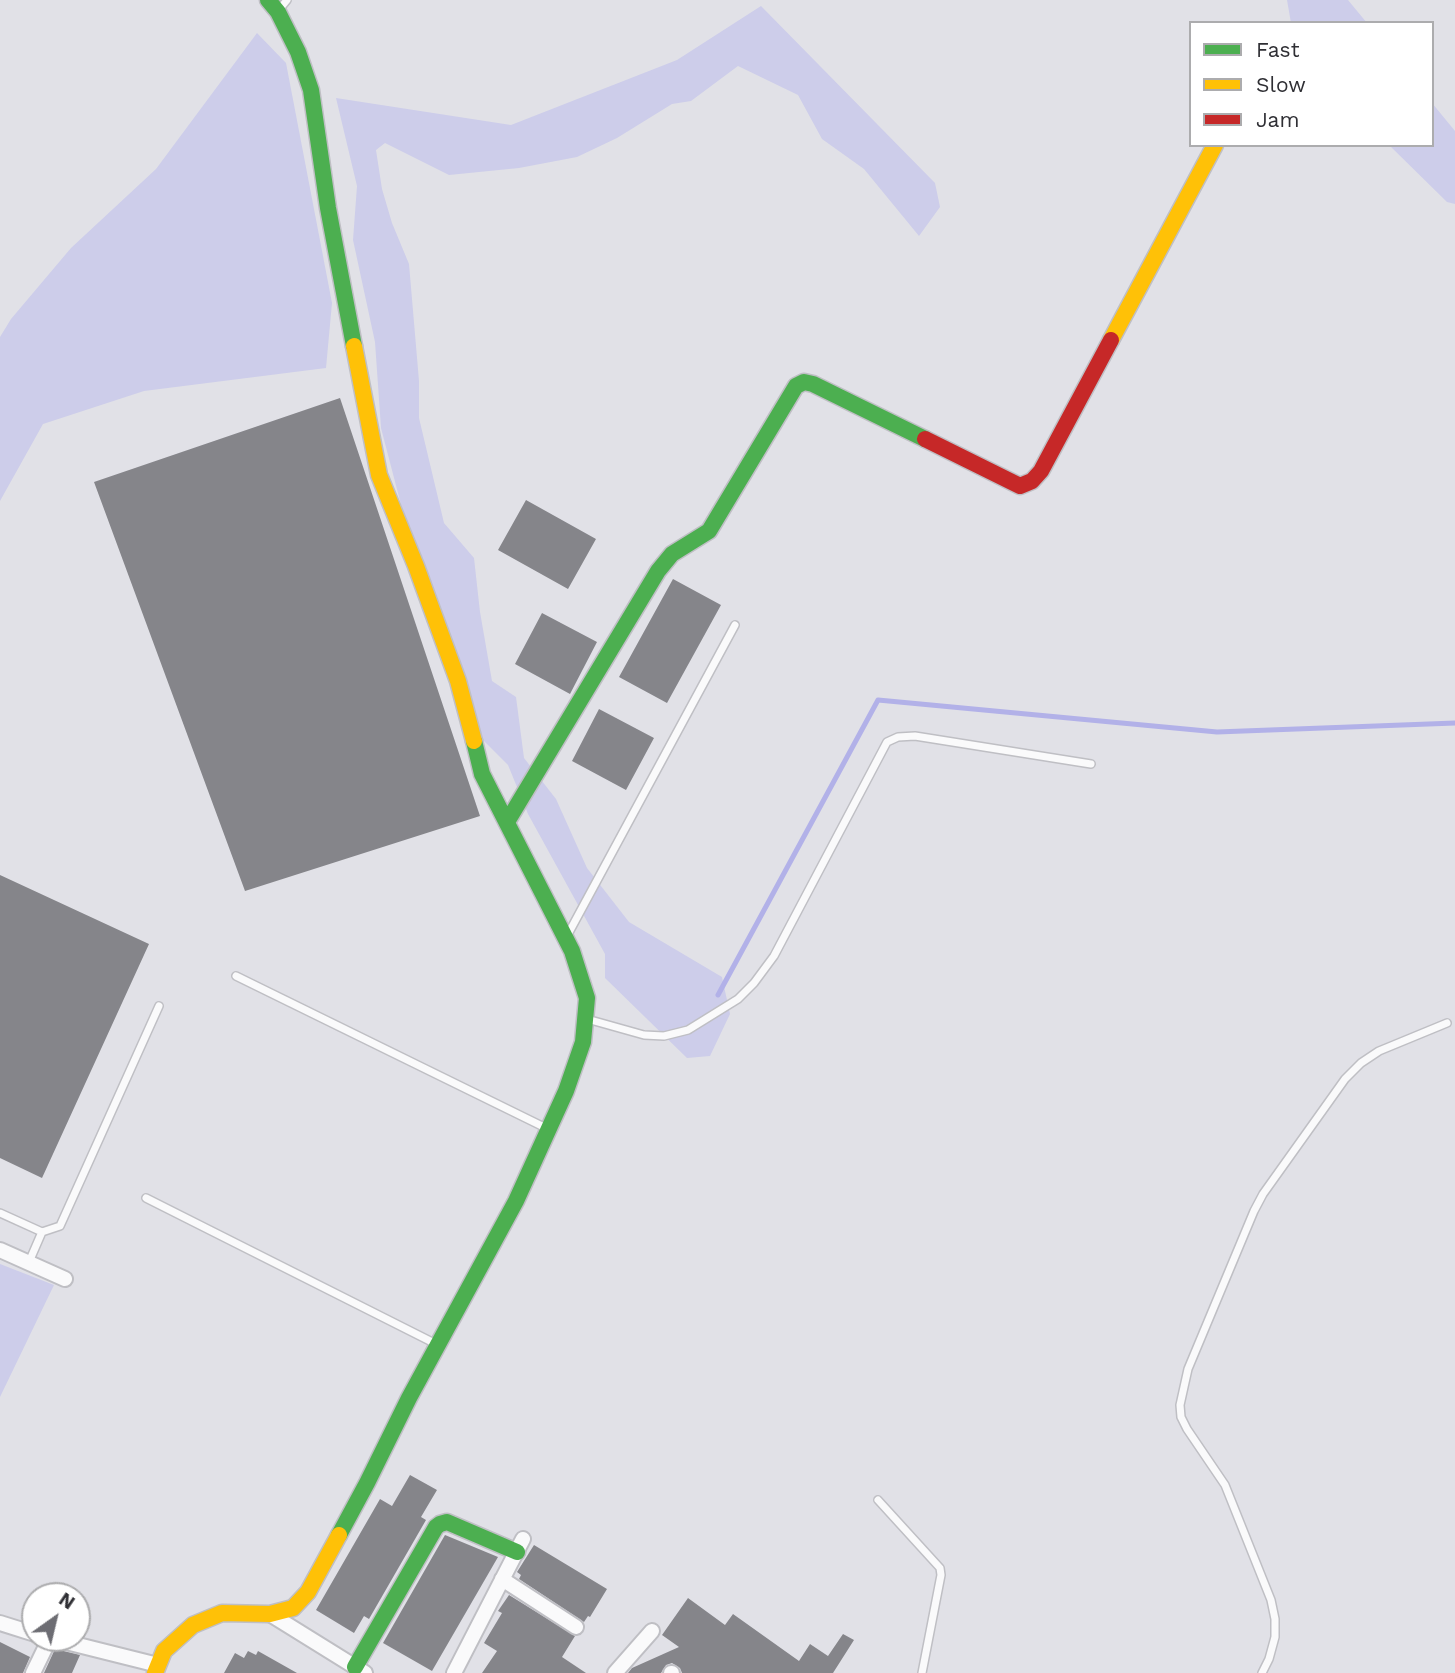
<!DOCTYPE html>
<html>
<head>
<meta charset="utf-8">
<style>
  body { margin:0 }
  #map { position:relative; width:1455px; height:1673px; overflow:hidden; background:#e1e1e7; font-family:"Work Sans",sans-serif }
  canvas { display:block }
  .legend { position:absolute; left:1189px; top:21px; width:245px; height:126px; box-sizing:border-box; background:#fff; border:2px solid #acacae; margin:0; padding:9px 12px; list-style:none; font-size:21px; color:#2f2f34 }
  .legend li { display:flex; align-items:center; gap:14px; height:35px }
  .legend b { width:35px; border:2px solid #acacae }
  .north { position:absolute; left:21px; top:1582px; width:70px; height:70px; box-sizing:border-box; background:#fff; border:2px solid #acacae; border-radius:50%; rotate:34deg; font-size:19px; font-weight:700; line-height:28px; text-align:center; color:#2f2f34 }
  .north::after { content:''; display:block; margin:auto; width:24px; height:32px; background:#6d6d73; clip-path:polygon(50% 0,100% 100%,50% 72%,0 100%) }
</style>
</head>
<body>
<div id="map">
<canvas width="1455" height="1673"></canvas>
<ul class="legend">
<li><b style="height:9px;background:#4caf50"></b>Fast</li>
<li><b style="height:9px;background:#ffc107"></b>Slow</li>
<li><b style="height:9px;background:#c62828"></b>Jam</li>
</ul>
<div class="north">N</div>
</div>
<script>
const ctx = document.querySelector('canvas').getContext('2d');
ctx.lineJoin = 'round';
function paint(path, color) {
  ctx.fillStyle = color;
  ctx.fill(path, 'evenodd');
}
function shape(rows) {
  const path = new Path2D();
  for (const r of rows) {
    path.moveTo(r[0], r[1]);
    for (let i = 2; i < r.length; i += 2) path.lineTo(r[i], r[i + 1]);
  }
  return path;
}
function strokePath(path, color, width, dash) {
  ctx.strokeStyle = color;
  ctx.lineWidth = width;
  ctx.lineCap = dash ? 'butt' : 'round';
  ctx.setLineDash(dash || []);
  ctx.stroke(path);
}
paint(shape([
  [1287,0,1348,0,1367,23,1291,23],
  [761,6,935,183,940,207,919,236,864,169,822,139,798,95,738,66,691,101,672,104,617,138,577,157,519,168,449,175,385,143,376,150,382,189,392,223,409,264,419,381,419,418,444,523,474,558,480,612,492,681,516,697,524,758,556,799,587,868,629,922,722,977,730,1014,710,1056,687,1058,605,978,605,954,528,814,508,765,480,737,405,520,381,428,375,342,353,240,357,186,336,98,511,125,677,60],
  [257,33,286,63,332,303,326,368,144,391,43,424,0,501,0,337,11,319,71,248,156,169],
  [1432,103,1455,131,1455,204,1447,202,1389,145,1432,145],
  [0,1264,54,1285,0,1397]
]), '#cdcdea');
strokePath(shape([
  [718,995,878,700,1217,732,1455,723]
]), '#b2b1e8', 5);
paint(shape([
  [340,398,480,816,245,891,94,482],
  [526,500,596,539,568,589,498,550],
  [673,579,721,605,667,703,619,677],
  [542,613,597,642,570,694,515,664],
  [599,709,654,738,626,790,572,761],
  [0,875,149,944,42,1178,0,1158],
  [410,1475,437,1490,421,1517,426,1520,369,1619,364,1616,354,1633,316,1610,380,1499,392,1506],
  [445,1535,498,1557,432,1671,383,1643],
  [534,1545,607,1589,590,1617,588,1616,584,1622,519,1579,521,1575,517,1572],
  [509,1595,575,1636,562,1657,586,1673,482,1673,497,1651,484,1643,502,1613,498,1611],
  [688,1598,725,1625,733,1614,799,1661,810,1644,828,1656,843,1634,854,1640,833,1673,682,1673,680,1668,672,1663,666,1665,661,1673,628,1673,632,1668,679,1647,662,1635],
  [0,1642,30,1657,23,1673,0,1673],
  [55,1649,80,1655,72,1673,44,1673],
  [248,1651,256,1655,258,1651,297,1673,224,1673,235,1653,244,1658]
]), '#85858a');
const lane = shape([
  [278,11,287,0],
  [567,936,735,625],
  [236,976,546,1128],
  [587,1019,644,1035,664,1036,688,1030,738,999,754,983,774,956,887,742,898,737,915,736,1091,764],
  [146,1198,436,1344],
  [0,1213,42,1232],
  [29,1262,42,1232,60,1226,159,1006],
  [878,1500,940,1568,941,1575,922,1673],
  [1262,1673,1269,1659,1275,1637,1275,1619,1271,1600,1225,1485,1187,1429,1181,1417,1180,1405,1188,1369,1254,1211,1263,1194,1345,1079,1361,1063,1379,1051,1447,1023]
]);
const street = shape([
  [0,1250,65,1279],
  [502,1579,576,1627],
  [270,1614,365,1673],
  [0,1623,35,1634],
  [50,1638,158,1665],
  [33,1673,50,1638],
  [454,1673,523,1539],
  [615,1673,652,1631],
  [671,1673,672,1673]
]);
const fast = shape([
  [268,0,278,12,298,52,311,90,328,208,354,346],
  [507,822,658,571,672,554,709,531,796,386,804,382,813,384,925,439],
  [339,1535,367,1483,409,1398,516,1201,566,1091,583,1042,587,998,572,951,482,774,474,741],
  [355,1667,436,1527,440,1524,447,1522,517,1552]
]);
const slow = shape([
  [1111,340,1215,145],
  [354,346,379,475,416,566,458,681,474,741],
  [155,1673,164,1651,193,1625,222,1613,270,1614,293,1608,308,1592,339,1535]
]);
const jam = shape([
  [925,439,1020,486,1032,481,1041,471,1111,340]
]);
strokePath(lane, '#bfbfc4', 10);
strokePath(street, '#bfbfc4', 18);
strokePath(fast, '#bfbfc4', 19);
strokePath(slow, '#bfbfc4', 19);
strokePath(jam, '#bfbfc4', 19);
strokePath(lane, '#fafafb', 7);
strokePath(street, '#fafafb', 14);
strokePath(fast, '#4caf50', 16);
strokePath(slow, '#ffc107', 16);
strokePath(jam, '#c62828', 16);
</script>
</body>
</html>
